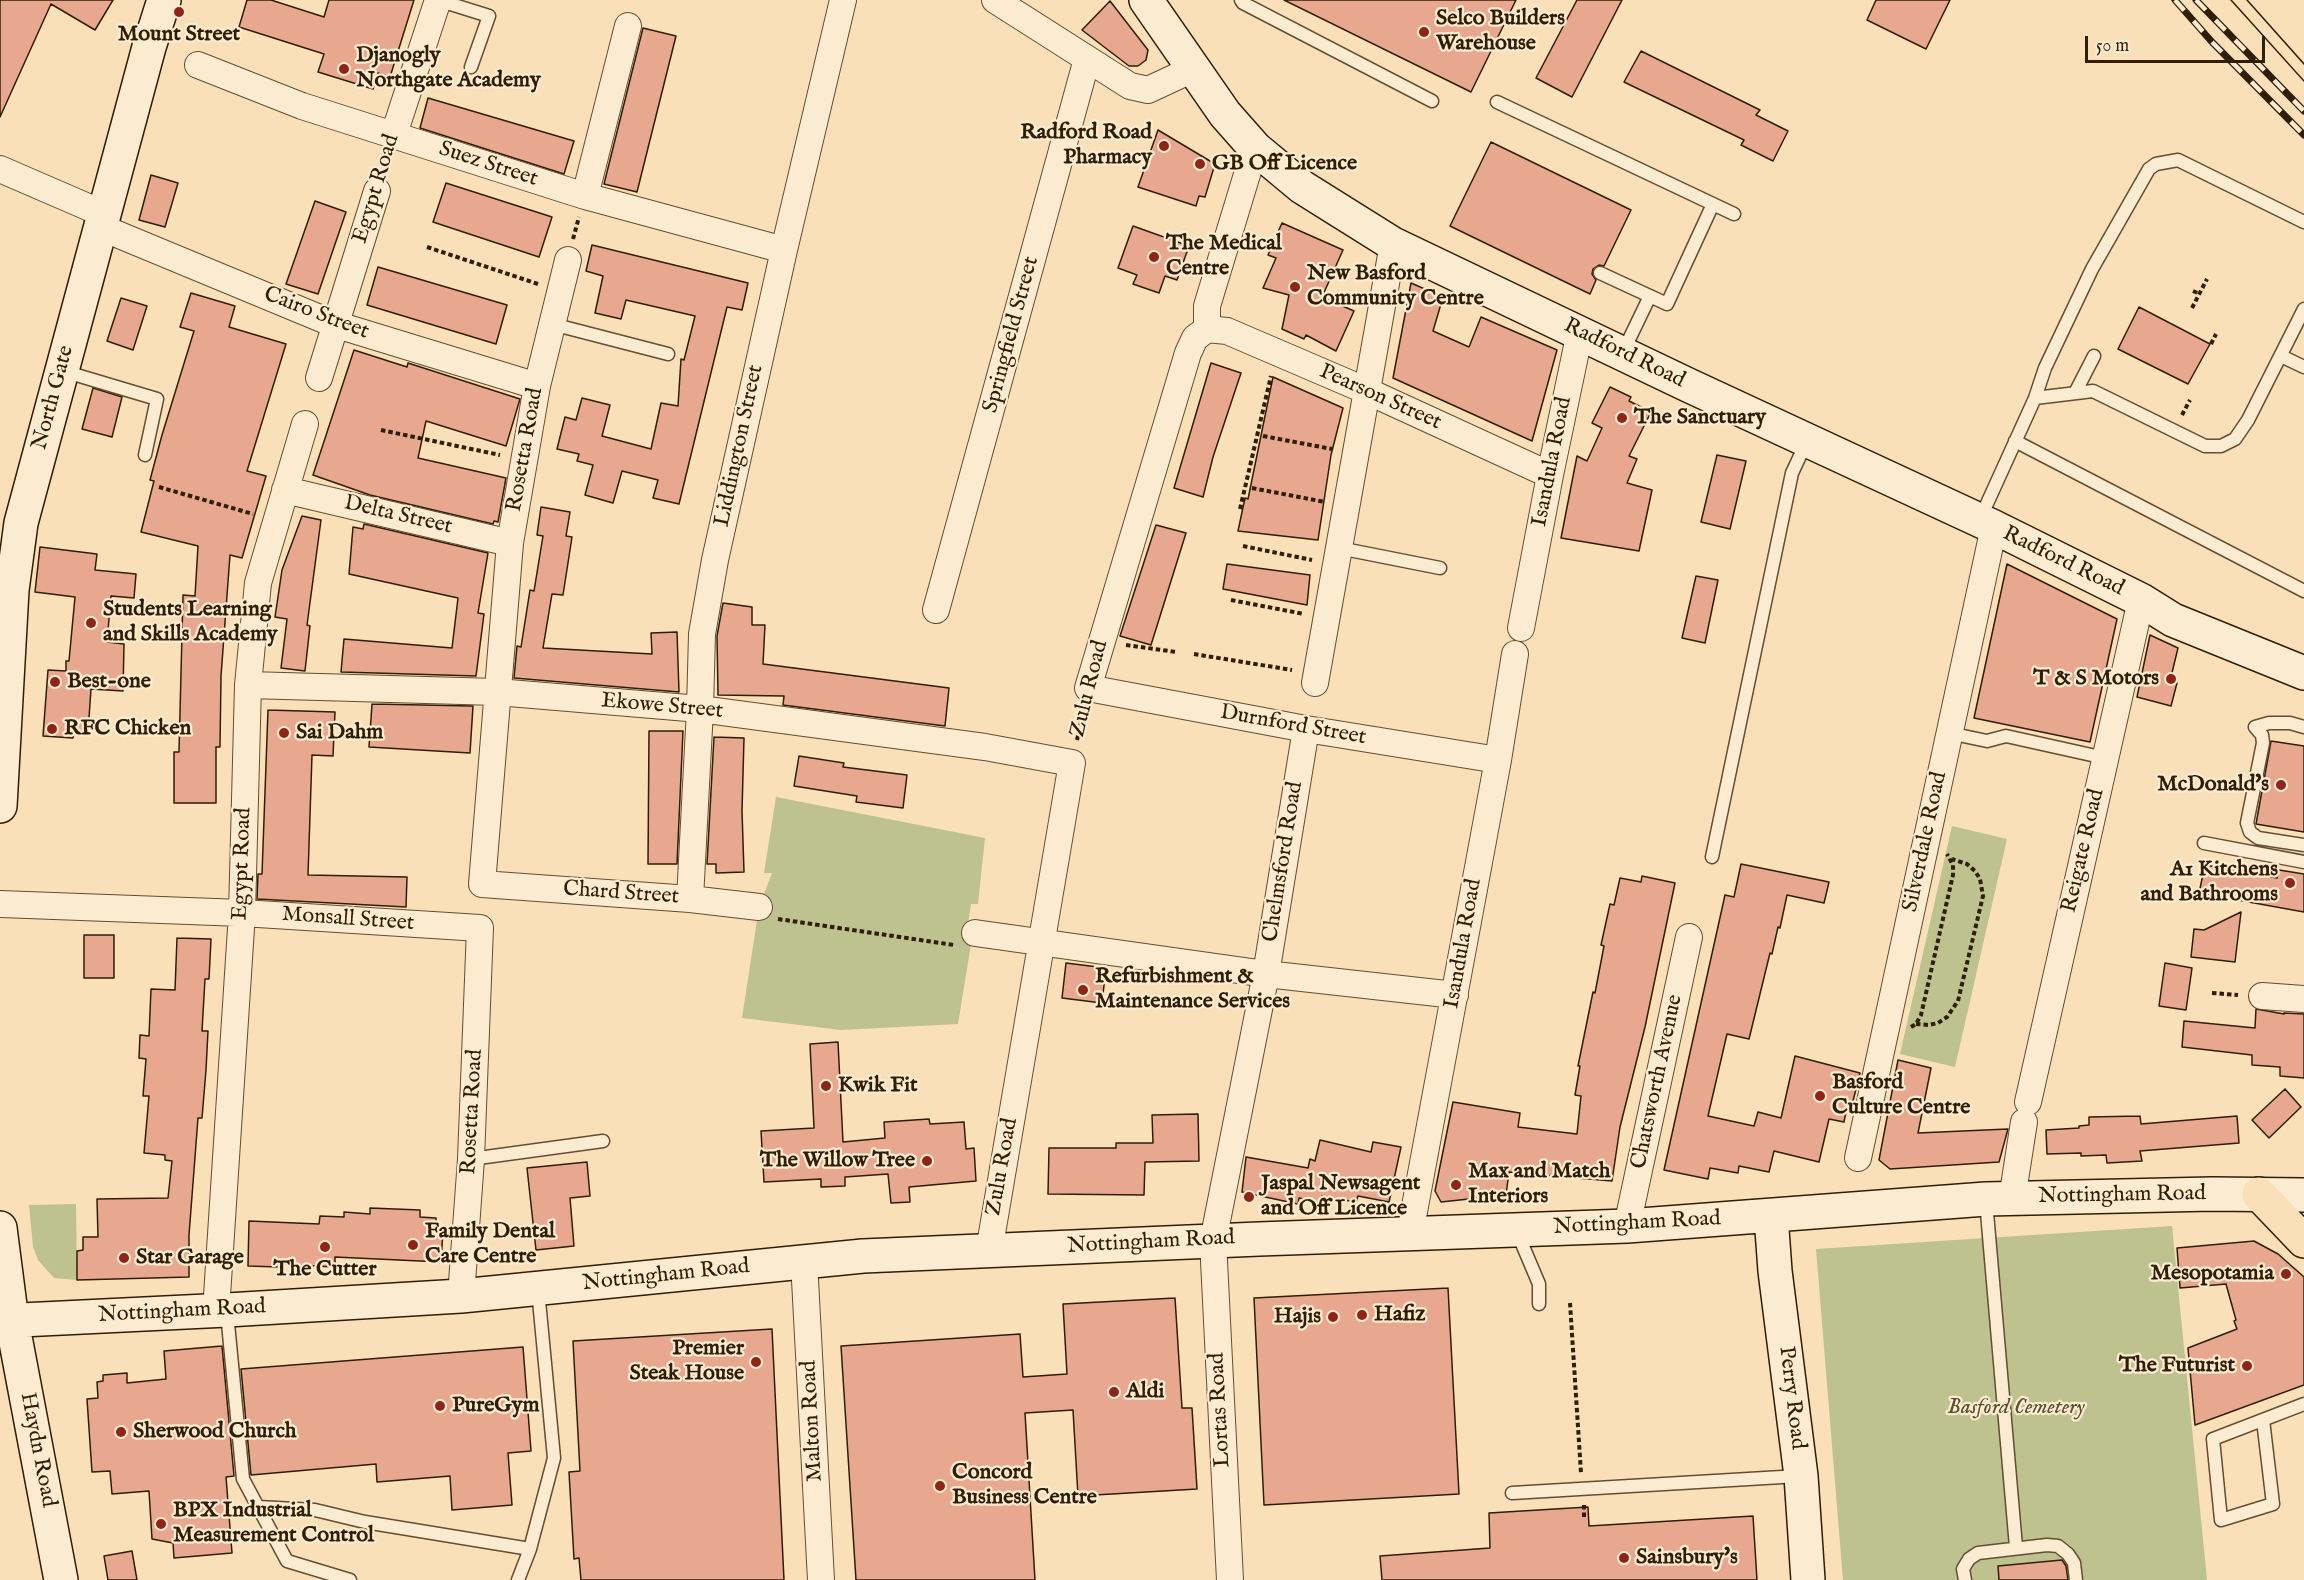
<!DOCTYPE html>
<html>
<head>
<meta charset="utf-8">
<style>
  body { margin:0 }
  #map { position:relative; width:2304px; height:1580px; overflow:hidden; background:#f9e0b8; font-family:"IM FELL English",serif }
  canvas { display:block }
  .scale { position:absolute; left:2085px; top:36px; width:180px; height:27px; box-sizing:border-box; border:3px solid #2f1e05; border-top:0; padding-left:8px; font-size:18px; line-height:21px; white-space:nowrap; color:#2f1e05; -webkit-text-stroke:4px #fbebd1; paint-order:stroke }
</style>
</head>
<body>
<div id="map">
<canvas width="2304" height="1580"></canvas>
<div class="scale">50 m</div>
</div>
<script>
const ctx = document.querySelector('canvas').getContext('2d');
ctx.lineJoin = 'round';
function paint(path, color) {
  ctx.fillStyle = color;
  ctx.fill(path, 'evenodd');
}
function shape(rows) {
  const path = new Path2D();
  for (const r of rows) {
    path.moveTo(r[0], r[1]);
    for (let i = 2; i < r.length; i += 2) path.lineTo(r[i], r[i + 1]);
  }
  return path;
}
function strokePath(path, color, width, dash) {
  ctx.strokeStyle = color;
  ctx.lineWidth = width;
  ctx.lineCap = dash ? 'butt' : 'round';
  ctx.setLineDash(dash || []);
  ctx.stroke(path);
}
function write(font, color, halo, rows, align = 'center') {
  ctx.font = font + ' "IM FELL English",serif';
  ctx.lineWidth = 4.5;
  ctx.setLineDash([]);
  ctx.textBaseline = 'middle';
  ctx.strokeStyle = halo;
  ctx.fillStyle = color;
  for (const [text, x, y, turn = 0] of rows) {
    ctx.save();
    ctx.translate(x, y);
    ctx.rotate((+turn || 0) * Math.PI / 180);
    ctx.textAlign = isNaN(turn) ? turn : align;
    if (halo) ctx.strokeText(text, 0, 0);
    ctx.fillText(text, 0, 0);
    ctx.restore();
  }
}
paint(shape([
  [776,797,985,838,978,904,971,904,965,943,971,944,958,1024,841,1030,742,1018,759,907,772,873,764,873],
  [1952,826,2007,839,1955,1067,1900,1054],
  [76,1204,77,1280,54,1278,38,1260,33,1247,29,1205],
  [2172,1226,2207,1580,1843,1580,1816,1249]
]), '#bec28f');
const building = shape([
  [0,0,113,0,95,30,51,4,0,117,0,0],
  [247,0,271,0,324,17,329,0,414,0,390,77,378,73,373,89,318,72,324,54,239,27,247,0],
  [1284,0,1516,0,1471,92,1284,0],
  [1577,0,1622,0,1572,97,1536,78,1577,0],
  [1876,0,1950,0,1926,49,1867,20,1876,0],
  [1110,1,1148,50,1146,60,1138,66,1129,66,1082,30,1110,1],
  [643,28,676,36,637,192,604,184,643,28],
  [1641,51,1760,110,1756,115,1788,131,1773,161,1741,145,1744,140,1624,82,1641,51],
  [428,98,574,141,564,174,420,128,428,98],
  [1158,130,1215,164,1205,197,1199,196,1196,206,1138,187,1158,130],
  [1491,142,1631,210,1604,266,1599,265,1593,269,1592,274,1596,280,1590,294,1450,226,1491,142],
  [151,175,178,183,165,227,139,220,151,175],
  [446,183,552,217,539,257,433,222,446,183],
  [315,201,346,212,318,294,286,284,315,201],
  [1282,223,1343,250,1322,297,1354,311,1336,351,1306,335,1304,339,1282,329,1289,295,1263,288,1276,258,1268,255,1282,223],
  [1133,226,1189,246,1177,280,1165,276,1159,293,1133,284,1137,275,1118,268,1133,226],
  [592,245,748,283,742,310,727,307,679,504,653,498,658,480,622,471,613,503,585,495,593,465,577,461,579,454,557,449,565,417,576,420,582,398,610,405,602,436,651,449,661,403,678,406,681,359,684,360,695,316,626,300,621,319,595,313,603,276,586,271,592,245],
  [378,267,507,305,496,344,367,305,378,267],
  [1411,283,1443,297,1433,331,1469,347,1481,317,1557,350,1532,441,1393,378,1411,283],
  [191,293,235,306,229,327,286,344,247,471,266,476,242,558,230,555,221,676,220,747,216,747,216,803,174,803,174,752,179,752,183,595,195,596,198,546,141,532,154,481,150,480,162,435,194,331,180,327,191,293],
  [121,298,147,306,133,350,107,341,121,298],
  [2139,307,2210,344,2188,384,2118,349,2139,307],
  [354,350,407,367,408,363,520,399,506,446,426,421,418,458,506,478,498,522,494,521,493,524,370,495,313,475,354,350],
  [1211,363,1241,373,1213,457,1203,497,1174,488,1211,363],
  [1273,377,1343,408,1331,455,1318,540,1238,531,1245,498,1248,499,1273,377],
  [1610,387,1631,397,1629,401,1651,412,1629,456,1637,459,1627,483,1652,490,1639,551,1561,538,1577,456,1587,461,1602,428,1592,423,1610,387],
  [93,388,122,397,112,437,82,429,93,388],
  [1717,455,1746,461,1730,529,1701,522,1717,455],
  [541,507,570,512,566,536,572,537,563,595,552,594,543,648,652,654,651,633,677,632,679,692,514,678,517,646,521,647,530,590,534,591,543,536,537,535,541,507],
  [302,516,321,520,307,625,310,626,305,671,281,668,287,619,275,617,282,570,302,516],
  [364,524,488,553,478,613,484,614,476,676,341,672,344,639,452,648,458,598,349,574,353,527,363,529,364,524],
  [1156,525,1186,533,1151,645,1120,636,1156,525],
  [40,547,97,554,95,570,136,574,134,598,111,596,107,642,124,644,123,691,91,689,88,732,74,731,73,738,43,736,48,670,66,671,66,661,69,661,75,597,35,592,40,547],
  [1227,564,1310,575,1307,605,1223,589,1227,564],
  [2007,564,2117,619,2090,742,1974,718,2007,564],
  [1696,576,1718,580,1705,643,1682,638,1696,576],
  [723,603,752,607,752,625,765,625,763,664,949,688,945,726,783,705,784,696,718,695,717,636,723,603],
  [2150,635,2178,648,2170,681,2177,683,2171,706,2137,697,2150,635],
  [372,704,473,706,470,753,369,747,372,704],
  [268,710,335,712,333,756,312,755,308,875,407,877,406,907,257,899,258,874,262,874,268,710],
  [649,731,683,731,677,864,648,864,649,731],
  [714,737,744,738,742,811,744,872,716,873,716,864,707,864,714,737],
  [2271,741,2304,746,2304,832,2256,824,2271,741],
  [799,756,844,763,843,767,907,775,903,808,856,802,857,796,794,786,799,756],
  [1741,864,1829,882,1824,903,1787,895,1780,928,1778,927,1772,954,1770,953,1749,1039,1727,1034,1708,1116,1754,1126,1758,1112,1781,1118,1795,1056,1860,1073,1850,1113,1846,1112,1844,1122,1829,1119,1819,1162,1774,1151,1769,1172,1739,1166,1738,1173,1710,1168,1708,1179,1664,1170,1725,895,1734,897,1741,864],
  [2205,865,2277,878,2279,870,2304,874,2304,912,2199,893,2205,865],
  [1642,876,1675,883,1645,1027,1620,1127,1612,1181,1509,1172,1506,1195,1441,1202,1435,1191,1453,1102,1520,1113,1518,1127,1577,1134,1581,1096,1575,1095,1580,1066,1578,1066,1593,992,1595,993,1604,946,1601,945,1610,904,1614,905,1620,878,1641,882,1642,876],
  [2241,912,2235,962,2191,957,2194,929,2204,930,2241,912],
  [84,935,114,935,114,978,84,978,84,935],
  [177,938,211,939,209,979,205,979,202,1031,208,1031,206,1070,202,1118,198,1118,189,1235,189,1277,77,1280,77,1251,83,1250,83,1237,98,1237,97,1199,168,1198,172,1161,165,1160,165,1155,144,1153,149,1096,143,1096,146,1059,139,1058,140,1035,149,1036,151,989,175,990,177,938],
  [1066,963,1106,968,1102,1003,1062,998,1066,963],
  [2165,963,2192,968,2186,1010,2159,1006,2165,963],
  [2256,1009,2284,1014,2284,1013,2304,1014,2304,1078,2280,1076,2280,1067,2252,1065,2252,1055,2182,1047,2184,1021,2255,1028,2256,1009],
  [838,1042,843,1142,885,1138,884,1122,929,1119,930,1124,964,1122,966,1149,974,1148,976,1181,909,1187,910,1202,891,1203,888,1174,845,1177,845,1186,821,1187,821,1179,764,1182,761,1131,814,1128,810,1044,838,1042],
  [1898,1060,1931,1068,1918,1133,2008,1129,1999,1162,1890,1169,1879,1160,1898,1060],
  [2285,1089,2301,1107,2269,1138,2252,1120,2285,1089],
  [1198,1114,1199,1161,1145,1162,1144,1195,1048,1194,1049,1148,1116,1148,1116,1143,1153,1143,1152,1115,1198,1114],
  [2140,1116,2141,1124,2237,1116,2239,1143,2140,1151,2142,1161,2107,1163,2106,1155,2081,1156,2081,1153,2047,1154,2046,1130,2079,1128,2079,1126,2089,1125,2089,1117,2140,1116],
  [1320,1140,1371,1152,1373,1142,1401,1147,1389,1202,1358,1196,1356,1202,1322,1196,1321,1203,1299,1198,1298,1204,1242,1192,1246,1157,1308,1168,1310,1159,1315,1161,1320,1140],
  [587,1162,590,1196,570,1198,574,1246,536,1250,527,1168,587,1162],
  [370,1208,420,1210,420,1217,436,1218,436,1230,443,1231,441,1262,335,1257,335,1267,279,1264,279,1267,248,1266,249,1221,319,1224,320,1216,344,1217,344,1212,370,1214,370,1208],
  [2254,1241,2278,1254,2304,1277,2304,1385,2195,1425,2188,1348,2237,1329,2234,1321,2236,1320,2226,1284,2180,1288,2177,1248,2254,1241],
  [1448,1288,1459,1494,1264,1505,1254,1298,1448,1288],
  [1175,1298,1182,1408,1192,1408,1197,1489,1078,1496,1073,1410,1025,1413,1035,1580,856,1580,841,1346,1020,1334,1023,1377,1067,1374,1063,1304,1175,1298],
  [772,1329,784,1580,581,1580,579,1558,574,1559,569,1472,580,1471,573,1341,772,1329],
  [222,1346,234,1476,226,1477,232,1553,174,1558,173,1543,152,1539,149,1491,112,1494,110,1471,92,1472,87,1399,98,1398,97,1382,103,1381,103,1375,127,1373,127,1383,166,1379,164,1351,222,1346],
  [523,1347,531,1451,508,1453,512,1505,452,1510,450,1476,377,1482,376,1464,251,1475,241,1369,523,1347],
  [1588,1507,1589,1526,1753,1516,1757,1580,1382,1580,1380,1556,1490,1548,1489,1513,1588,1507],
  [132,1551,137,1580,108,1580,104,1556,132,1551],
  [2062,1560,2066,1566,2068,1580,1999,1580,1998,1566,2062,1560]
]);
paint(building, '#e8a88f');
strokePath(building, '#2f1e05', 1.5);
const lane = shape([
  [438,0,489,16,471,67],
  [1241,0,1243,3,1432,101],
  [1497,102,1734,214],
  [1600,273,1667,304,1713,204],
  [552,324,668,354],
  [1623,352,1650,296],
  [2281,356,2304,367],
  [63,371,157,399,145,455],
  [2075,393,2094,356],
  [2035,398,2093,391,2205,446,2221,446,2235,439,2248,420,2304,309],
  [2015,441,2304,591],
  [1980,519,2035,398,2045,368,2092,269,2149,169,2156,164,2178,160,2304,222],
  [1339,548,1440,568],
  [2304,727,2290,723,2269,723,2255,727,2262,735,2263,743,2247,823,2250,832,2258,838,2304,845],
  [1949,733,1987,741,2006,736,2105,758],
  [2204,843,2304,862],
  [1712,857,1792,473,1807,441],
  [471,1159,603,1141],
  [1986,1201,2016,1547],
  [1517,1232,1539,1284,1539,1304],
  [227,1313,243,1479,287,1561,350,1580],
  [2263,1420,2273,1504,2221,1520,2213,1439,2304,1404],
  [1512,1493,1799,1476],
  [258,1507,315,1510,365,1522,530,1549],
  [518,1580,530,1549,554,1458,538,1290],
  [1965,1580,1963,1569,1969,1559,1978,1553,2047,1545,2058,1546,2068,1554,2074,1563,2076,1580]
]);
const street = shape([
  [995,0,1130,86,1148,90,1193,69],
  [198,65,302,106,585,196,784,250],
  [394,134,438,0],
  [0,169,104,214],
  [585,196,628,26],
  [100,227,334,324,537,386],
  [568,260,537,386,510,543,482,884,690,899,759,907],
  [1207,329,1195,338,1188,353,1088,688,1306,729,1498,760],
  [1207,329,1227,331,1367,391,1550,475],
  [1207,329,1207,306,1255,148],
  [319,378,377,191],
  [285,490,510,543],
  [936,610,1087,59],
  [1521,628,1550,475,1580,332],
  [1315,683,1393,244],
  [248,685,497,692,700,709,985,747,1072,763,989,1251],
  [690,899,700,709,702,634,715,560,784,250,843,0],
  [0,904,242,913,480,928,471,1159,461,1296],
  [975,933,1266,974,1455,995],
  [2262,996,2304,999],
  [2028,1102,2141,600],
  [1858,1158,1994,527],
  [2012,1199,2024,1122],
  [1627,1226,1689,937],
  [1410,1233,1498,760,1515,654],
  [804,1261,821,1580],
  [216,1311,242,913,248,685,258,583,305,424],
  [1230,1580,1213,1241,1266,974,1306,729]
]);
const secondary = shape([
  [1146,0,1225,114,1255,148,1302,187,1393,244,1688,385,1994,527,2141,600,2173,620,2304,673],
  [0,806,12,590,21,523,149,47,164,0],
  [1771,1216,1775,1271,1801,1476,1808,1580],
  [0,1228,12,1321,61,1580],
  [0,1321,227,1310,461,1296,863,1256,1259,1239,1627,1226,1986,1199,2212,1194,2304,1195]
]);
const highway = shape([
  [2259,1194,2304,1241]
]);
strokePath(lane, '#624e32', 15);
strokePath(street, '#624e32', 28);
strokePath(secondary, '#2f1e05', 36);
strokePath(highway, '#2f1e05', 36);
strokePath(shape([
  [573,239,579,217],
  [427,247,538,284],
  [2193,291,2200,294],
  [2192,308,2207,279],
  [2211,344,2216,334],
  [2182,415,2190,400],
  [381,430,500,455],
  [1263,436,1332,449],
  [159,487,253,514],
  [1252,488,1325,502],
  [1240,509,1271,376],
  [1243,546,1312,560],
  [1231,600,1304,614],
  [1126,645,1176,652],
  [1194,654,1292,670],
  [1077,740,1084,709],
  [778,919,954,945],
  [2212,993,2238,995],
  [1916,1024,1929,1025,1938,1023,1947,1017,1958,1001,1983,896,1980,879,1975,871,1967,864,1952,859],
  [1911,1027,1916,1024,1921,1015,1953,875,1953,865,1947,854],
  [1570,1303,1581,1473],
  [1584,1505,1584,1519]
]), '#2f1e05', 4, [4.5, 3]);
strokePath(lane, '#fbebd1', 12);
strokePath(street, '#fbebd1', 26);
strokePath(secondary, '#fbebd1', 33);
strokePath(highway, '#f9e0b8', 33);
strokePath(shape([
  [2231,0,2304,81],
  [2247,0,2304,64]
]), '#2f1e05', 1.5);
const rail = shape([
  [2175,0,2212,42,2304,135],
  [2196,0,2304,111]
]);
strokePath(rail, '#2f1e05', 7);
strokePath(rail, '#fbebd1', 4.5, [14]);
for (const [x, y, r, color] of [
  [179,12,6,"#8f2418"],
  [1424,32,6,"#8f2418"],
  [344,69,6,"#8f2418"],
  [1164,146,6,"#8f2418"],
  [1200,164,6,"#8f2418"],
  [1154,257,6,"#8f2418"],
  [1295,287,6,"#8f2418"],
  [1622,418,6,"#8f2418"],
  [91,623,6,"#8f2418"],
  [2171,679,6,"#8f2418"],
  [55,682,6,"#8f2418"],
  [52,729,6,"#8f2418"],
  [284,733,6,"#8f2418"],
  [2281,785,6,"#8f2418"],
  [2290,883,6,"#8f2418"],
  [1083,990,6,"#8f2418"],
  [826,1086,6,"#8f2418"],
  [1820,1096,6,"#8f2418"],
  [927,1161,6,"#8f2418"],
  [1456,1185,6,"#8f2418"],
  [1249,1197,6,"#8f2418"],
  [413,1245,6,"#8f2418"],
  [325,1247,6,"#8f2418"],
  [124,1258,6,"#8f2418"],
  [2286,1274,6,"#8f2418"],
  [1362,1315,6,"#8f2418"],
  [1333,1317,6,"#8f2418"],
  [756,1362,6,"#8f2418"],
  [2247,1366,6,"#8f2418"],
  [1114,1392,6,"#8f2418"],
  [440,1406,6,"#8f2418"],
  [121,1432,6,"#8f2418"],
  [940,1486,6,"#8f2418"],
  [161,1524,6,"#8f2418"],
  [1624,1558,6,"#8f2418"]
]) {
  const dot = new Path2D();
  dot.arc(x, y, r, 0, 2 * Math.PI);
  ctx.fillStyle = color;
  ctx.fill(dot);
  strokePath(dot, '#fbebd1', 2);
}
write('bold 22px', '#2f1e05', '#fbebd1', [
  ["Selco Builders",1436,19],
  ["Warehouse",1436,44],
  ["Mount Street",179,35,"center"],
  ["Djanogly",356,56],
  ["Northgate Academy",356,81],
  ["Radford Road",1152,133,"right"],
  ["Pharmacy",1152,158,"right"],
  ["GB Off Licence",1212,164],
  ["The Medical",1166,244],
  ["Centre",1166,269],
  ["New Basford",1307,274],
  ["Community Centre",1307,299],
  ["The Sanctuary",1634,418],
  ["Students Learning",103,610],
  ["and Skills Academy",103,635],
  ["T & S Motors",2159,679,"right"],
  ["Best-one",67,682],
  ["RFC Chicken",64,729],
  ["Sai Dahm",296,733],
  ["McDonald's",2269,785,"right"],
  ["A1 Kitchens",2278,870,"right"],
  ["and Bathrooms",2278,895,"right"],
  ["Refurbishment &",1095,977],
  ["Maintenance Services",1095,1002],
  ["Basford",1832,1083],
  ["Culture Centre",1832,1108],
  ["Kwik Fit",838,1086],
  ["The Willow Tree",915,1161,"right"],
  ["Max and Match",1468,1172],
  ["Interiors",1468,1197],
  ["Jaspal Newsagent",1261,1184],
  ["and Off Licence",1261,1209],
  ["Family Dental",425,1232],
  ["Care Centre",425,1257],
  ["Star Garage",136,1258],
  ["The Cutter",325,1270,"center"],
  ["Mesopotamia",2274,1274,"right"],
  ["Hafiz",1374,1315],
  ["Hajis",1321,1317,"right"],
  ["Premier",744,1349,"right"],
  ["Steak House",744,1374,"right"],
  ["The Futurist",2235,1366,"right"],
  ["Aldi",1126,1392],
  ["PureGym",452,1406],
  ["Sherwood Church",133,1432],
  ["Concord",952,1473],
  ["Business Centre",952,1498],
  ["BPX Industrial",173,1511],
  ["Measurement Control",173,1536],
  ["Sainsbury's",1636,1558]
], 'left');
write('22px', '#2f1e05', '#fbebd1', [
  ["Suez Street",488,165,18],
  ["Egypt Road",377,189,-73],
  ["Cairo Street",316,314,21],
  ["Springfield Street",1012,335,-75],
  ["Radford Road",1624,354,26],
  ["North Gate",54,398,-75],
  ["Pearson Street",1380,398,24],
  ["Liddington Street",740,446,-78],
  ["Rosetta Road",526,450,-80],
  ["Isandula Road",1553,462,-79],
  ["Delta Street",398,516,13],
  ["Radford Road",2063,562,26],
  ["Zulu Road",1090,689,-76],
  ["Ekowe Street",662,707,5],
  ["Durnford Street",1293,726,10],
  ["Silverdale Road",1926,842,-78],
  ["Reigate Road",2084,851,-77],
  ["Chelmsford Road",1284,862,-81],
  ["Egypt Road",243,864,-88],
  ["Chard Street",621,894,4],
  ["Monsall Street",348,920,4],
  ["Isandula Road",1464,944,-80],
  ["Chatsworth Avenue",1658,1082,-78],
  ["Rosetta Road",473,1112,-87],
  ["Zulu Road",1003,1167,-80],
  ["Nottingham Road",2122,1196,-1],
  ["Nottingham Road",1637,1224,-3],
  ["Nottingham Road",1151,1243,-3],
  ["Nottingham Road",666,1276,-6],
  ["Nottingham Road",182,1312,-3],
  ["Perry Road",1791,1398,83],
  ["Lortas Road",1221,1410,-93],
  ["Malton Road",813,1421,-93],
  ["Haydn Road",37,1450,79]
]);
write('italic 22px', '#5a4f2e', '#fbebd1', [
  ["Basford Cemetery",2016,1408]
]);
</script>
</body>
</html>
